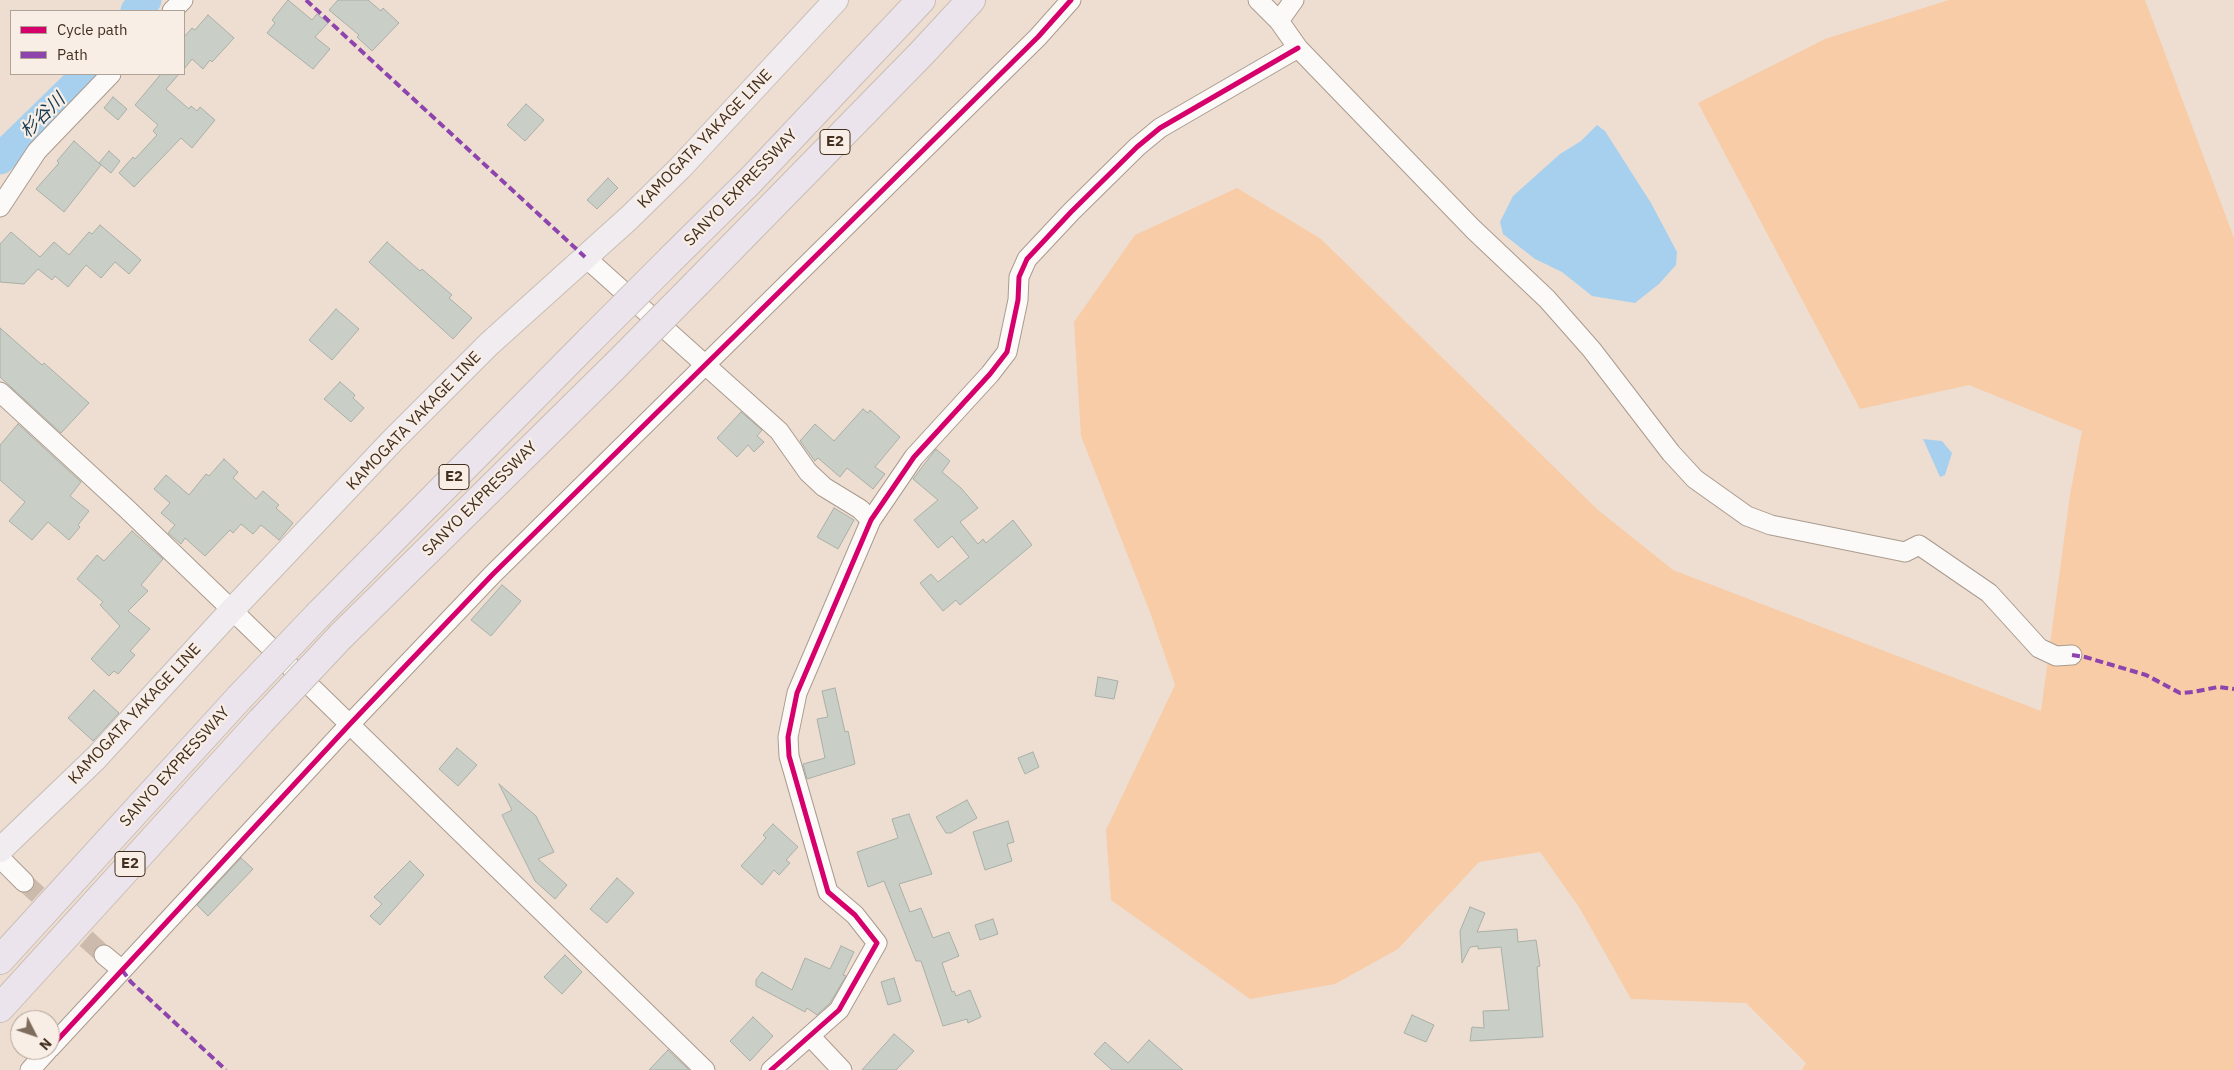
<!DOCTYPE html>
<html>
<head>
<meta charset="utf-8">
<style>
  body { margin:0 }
  #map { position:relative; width:2234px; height:1070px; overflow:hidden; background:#eeded1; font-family:"IBM Plex Sans",sans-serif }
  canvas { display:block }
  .legend { position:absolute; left:10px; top:10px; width:175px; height:65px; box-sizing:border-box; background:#f8eee6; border:1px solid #afa296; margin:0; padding:6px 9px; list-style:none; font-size:15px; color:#422f1f }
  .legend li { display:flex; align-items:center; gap:10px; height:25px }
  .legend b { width:25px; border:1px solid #afa296 }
  .north { position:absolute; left:10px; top:1010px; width:50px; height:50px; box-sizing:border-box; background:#f8eee6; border:1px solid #afa296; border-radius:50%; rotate:131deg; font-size:14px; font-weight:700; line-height:20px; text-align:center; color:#422f1f }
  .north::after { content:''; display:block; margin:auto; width:18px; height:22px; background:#7e6c5d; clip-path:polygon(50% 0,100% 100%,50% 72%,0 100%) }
</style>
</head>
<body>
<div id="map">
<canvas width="2234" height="1070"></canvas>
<ul class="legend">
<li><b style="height:6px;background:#d6006c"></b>Cycle path</li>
<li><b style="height:6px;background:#8e44ad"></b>Path</li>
</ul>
<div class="north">N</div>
</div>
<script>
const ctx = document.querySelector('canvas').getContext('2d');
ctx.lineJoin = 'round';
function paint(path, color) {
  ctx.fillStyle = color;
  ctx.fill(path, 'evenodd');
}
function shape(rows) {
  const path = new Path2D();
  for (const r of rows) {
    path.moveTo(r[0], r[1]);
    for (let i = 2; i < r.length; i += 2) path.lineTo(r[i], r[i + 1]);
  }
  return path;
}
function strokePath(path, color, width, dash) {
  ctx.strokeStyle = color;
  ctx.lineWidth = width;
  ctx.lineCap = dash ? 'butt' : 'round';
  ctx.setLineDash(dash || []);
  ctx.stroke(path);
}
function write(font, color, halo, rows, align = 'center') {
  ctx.font = font + ' "IBM Plex Sans","Noto Sans JP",sans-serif';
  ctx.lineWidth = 4.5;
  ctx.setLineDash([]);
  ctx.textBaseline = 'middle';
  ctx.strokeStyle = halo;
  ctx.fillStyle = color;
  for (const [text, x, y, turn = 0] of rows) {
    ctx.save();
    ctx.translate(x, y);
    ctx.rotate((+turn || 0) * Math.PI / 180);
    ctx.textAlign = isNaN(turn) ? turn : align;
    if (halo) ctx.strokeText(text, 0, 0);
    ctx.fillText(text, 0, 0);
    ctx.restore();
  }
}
paint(shape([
  [1949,0,2145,0,2234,238,2234,1070,1802,1070,1806,1063,1746,1003,1631,999,1579,907,1540,852,1479,862,1398,949,1335,984,1250,999,1111,900,1106,830,1175,685,1151,615,1081,436,1074,322,1135,235,1237,188,1321,239,1598,510,1673,570,2041,711,2070,495,2082,431,1969,385,1860,409,1698,103,1825,39]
]), '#f7cca7');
paint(shape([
  [1597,125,1605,131,1651,203,1677,252,1676,265,1659,284,1635,303,1592,296,1562,272,1535,259,1503,234,1500,222,1513,196,1560,154,1581,141],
  [1923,439,1942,441,1952,453,1945,475,1940,477]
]), '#a7d0ee');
strokePath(shape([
  [136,11,146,0],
  [0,159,87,74]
]), '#a7d0ee', 31);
const building = shape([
  [288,0,312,20,317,14,328,23,315,37,330,49,313,69,267,33,275,23,272,20,288,0],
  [338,0,368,0,381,11,383,8,399,23,372,51,357,37,359,35,329,10,338,0],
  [208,15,234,38,212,62,210,60,203,69,192,59,184,69,184,37,192,28,195,30,208,15],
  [161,74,179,74,166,89,189,109,191,106,197,111,200,107,215,120,192,148,181,138,134,187,119,173,133,157,135,159,157,135,153,131,158,125,135,105,161,74],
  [113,97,127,109,118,120,104,108,113,97],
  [526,104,544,120,525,141,507,125,526,104],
  [74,141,101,165,64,212,36,189,59,163,57,161,74,141],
  [109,151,120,161,111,173,99,163,109,151],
  [608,178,618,188,597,209,587,200,608,178],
  [100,225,141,260,129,274,115,262,101,278,86,265,68,287,55,276,52,280,38,269,24,284,0,282,0,244,11,232,40,257,54,242,69,255,89,232,92,234,100,225],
  [387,242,420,271,422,269,452,295,449,298,472,318,453,339,369,262,387,242],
  [336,309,359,329,332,360,309,340,336,309],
  [0,328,42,365,44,363,89,403,61,433,0,377,0,328],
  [340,382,355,395,353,398,364,408,351,422,324,399,340,382],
  [863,409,868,413,870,410,900,437,875,467,885,474,873,489,847,468,840,477,818,458,815,461,800,441,815,424,834,441,863,409],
  [741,412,762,430,757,436,764,442,754,452,748,445,737,457,717,438,741,412],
  [18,424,81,482,70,496,89,511,78,525,80,527,69,540,48,522,32,540,9,521,25,502,0,480,0,445,18,424],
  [936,449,950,461,942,472,961,488,978,508,960,522,978,544,983,539,986,543,1013,520,1032,545,960,605,956,600,943,611,920,583,931,574,938,582,969,557,952,536,938,548,914,520,938,500,913,479,936,449],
  [224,459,238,472,233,478,256,499,263,491,279,505,276,508,293,523,279,540,261,525,253,534,241,524,233,533,230,530,205,556,185,538,181,544,168,533,175,525,161,513,170,503,154,489,166,475,189,495,206,474,209,476,224,459],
  [834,508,854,520,838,549,817,537,834,508],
  [132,531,163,559,141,585,148,591,128,611,150,629,130,651,135,655,118,674,114,671,109,676,91,659,120,626,100,605,103,602,77,579,97,555,104,561,132,531],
  [502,585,521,601,491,636,471,620,502,585],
  [1098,677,1118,681,1114,699,1095,696,1098,677],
  [835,688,845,732,848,731,855,764,807,779,803,764,825,758,817,719,828,717,822,691,835,688],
  [94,690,119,713,93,741,68,718,94,690],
  [457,748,477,765,458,786,439,769,457,748],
  [1033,752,1039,767,1025,774,1018,758,1033,752],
  [499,784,536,816,554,852,538,859,567,885,555,899,535,881,502,815,512,810,499,784],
  [967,800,977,818,951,833,946,833,936,817,967,800],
  [909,814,932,874,899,884,910,912,921,908,933,938,949,932,959,956,942,963,952,992,954,991,956,996,970,990,981,1017,968,1023,967,1019,943,1026,921,961,916,961,884,881,868,887,857,852,898,838,892,819,909,814],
  [1008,821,1014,842,1007,844,1012,861,985,870,973,832,1008,821],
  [773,824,798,847,786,860,790,863,779,875,774,870,762,885,741,866,766,838,763,835,773,824],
  [241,858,253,869,208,916,197,905,241,858],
  [410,861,424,875,380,925,370,916,382,904,374,897,410,861],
  [617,878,634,893,607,923,590,909,617,878],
  [1470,907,1485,913,1477,932,1517,929,1518,942,1536,940,1540,966,1537,967,1543,1037,1470,1041,1472,1027,1484,1028,1483,1011,1509,1010,1501,947,1478,949,1478,946,1470,947,1462,963,1460,931,1470,907],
  [993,919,998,934,980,940,975,925,993,919],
  [841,946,854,952,843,975,846,976,830,1003,817,1015,807,1008,805,1012,756,986,756,980,762,972,792,990,805,958,830,969,841,946],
  [565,955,582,972,562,994,544,977,565,955],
  [894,978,901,1001,888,1005,881,982,894,978],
  [1412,1015,1434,1025,1426,1042,1404,1033,1412,1015],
  [753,1017,773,1036,750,1061,730,1041,753,1017],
  [894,1034,914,1051,896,1070,862,1070,894,1034],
  [1149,1040,1183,1070,1112,1070,1094,1054,1105,1042,1128,1063,1149,1040],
  [668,1050,689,1070,649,1070,668,1050]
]);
paint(building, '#c9cfc7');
strokePath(building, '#a8afa7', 1);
strokePath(shape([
  [24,882,104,955]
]), '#ccbbad', 19, [19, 9]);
const minor = shape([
  [1258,0,1279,21,1298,48,1473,229,1547,299,1592,350,1671,453,1695,479,1747,516,1771,525,1905,552,1919,545,1989,593,2039,648,2056,656,2072,655],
  [172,11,183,0],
  [1279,21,1294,0],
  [0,207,37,151,111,74],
  [585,257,779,431,808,472,824,487,860,509,871,520],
  [0,392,127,509,232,610,705,1070],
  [0,858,24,882],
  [104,955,122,970],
  [810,1036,842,1070],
  [50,1048,350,724,493,574,1038,37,1071,0],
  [30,1070,48,1050],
  [771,1070,839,1010,877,943,855,915,828,892,789,756,788,737,797,693,871,520,914,457,990,374,1007,352,1018,300,1019,277,1027,259,1071,212,1137,147,1160,128,1298,48]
]);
const major = shape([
  [0,850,96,758,232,610,393,440,489,344,629,218,680,168,836,0]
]);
const highway = shape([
  [672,258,750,181,921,0],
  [697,283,922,53,971,0],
  [319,614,590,340],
  [341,636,615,366],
  [0,960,239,698],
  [0,1008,261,721]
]);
strokePath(minor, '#aa9b8e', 21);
strokePath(major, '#c8beb5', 26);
strokePath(highway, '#c8beb5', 30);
strokePath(minor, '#fcfaf8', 19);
strokePath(major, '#f1ecf0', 24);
strokePath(highway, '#ebe4ec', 28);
const highwayBridge = shape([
  [590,340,672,258],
  [615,366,697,283],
  [239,698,319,614],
  [261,721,341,636]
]);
strokePath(highwayBridge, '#c8beb5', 30, []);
strokePath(highwayBridge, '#ebe4ec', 28);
strokePath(shape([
  [306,0,585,257],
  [2072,655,2085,657,2146,675,2180,693,2193,692,2218,687,2234,689],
  [122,970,131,982,226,1070]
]), '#8e44ad', 4, [8, 4]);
strokePath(shape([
  [50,1048,350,724,493,574,1038,37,1071,0],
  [771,1070,839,1010,877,943,855,915,828,892,789,756,788,737,797,693,871,520,914,457,990,374,1007,352,1018,300,1019,277,1027,259,1071,212,1137,147,1160,128,1298,48]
]), '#d6006c', 5);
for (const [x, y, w] of [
  [835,142,30],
  [454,477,30],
  [130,864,30]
]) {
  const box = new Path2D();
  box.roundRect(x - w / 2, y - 12.5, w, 25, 4);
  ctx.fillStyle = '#f8eee6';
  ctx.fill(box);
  strokePath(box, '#422f1f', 1);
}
write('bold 15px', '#422f1f', null, [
  ["E2",835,142],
  ["E2",454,477],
  ["E2",130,864]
]);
write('16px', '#422f1f', '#f8eee6', [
  ["KAMOGATA YAKAGE LINE",705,139,-46],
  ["SANYO EXPRESSWAY",741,188,-46],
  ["KAMOGATA YAKAGE LINE",414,421,-46],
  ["SANYO EXPRESSWAY",480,499,-45],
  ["KAMOGATA YAKAGE LINE",135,714,-47],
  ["SANYO EXPRESSWAY",175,767,-48]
]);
write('italic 18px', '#133851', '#f8eee6', [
  ["杉谷川",43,116,-45]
]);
</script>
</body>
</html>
